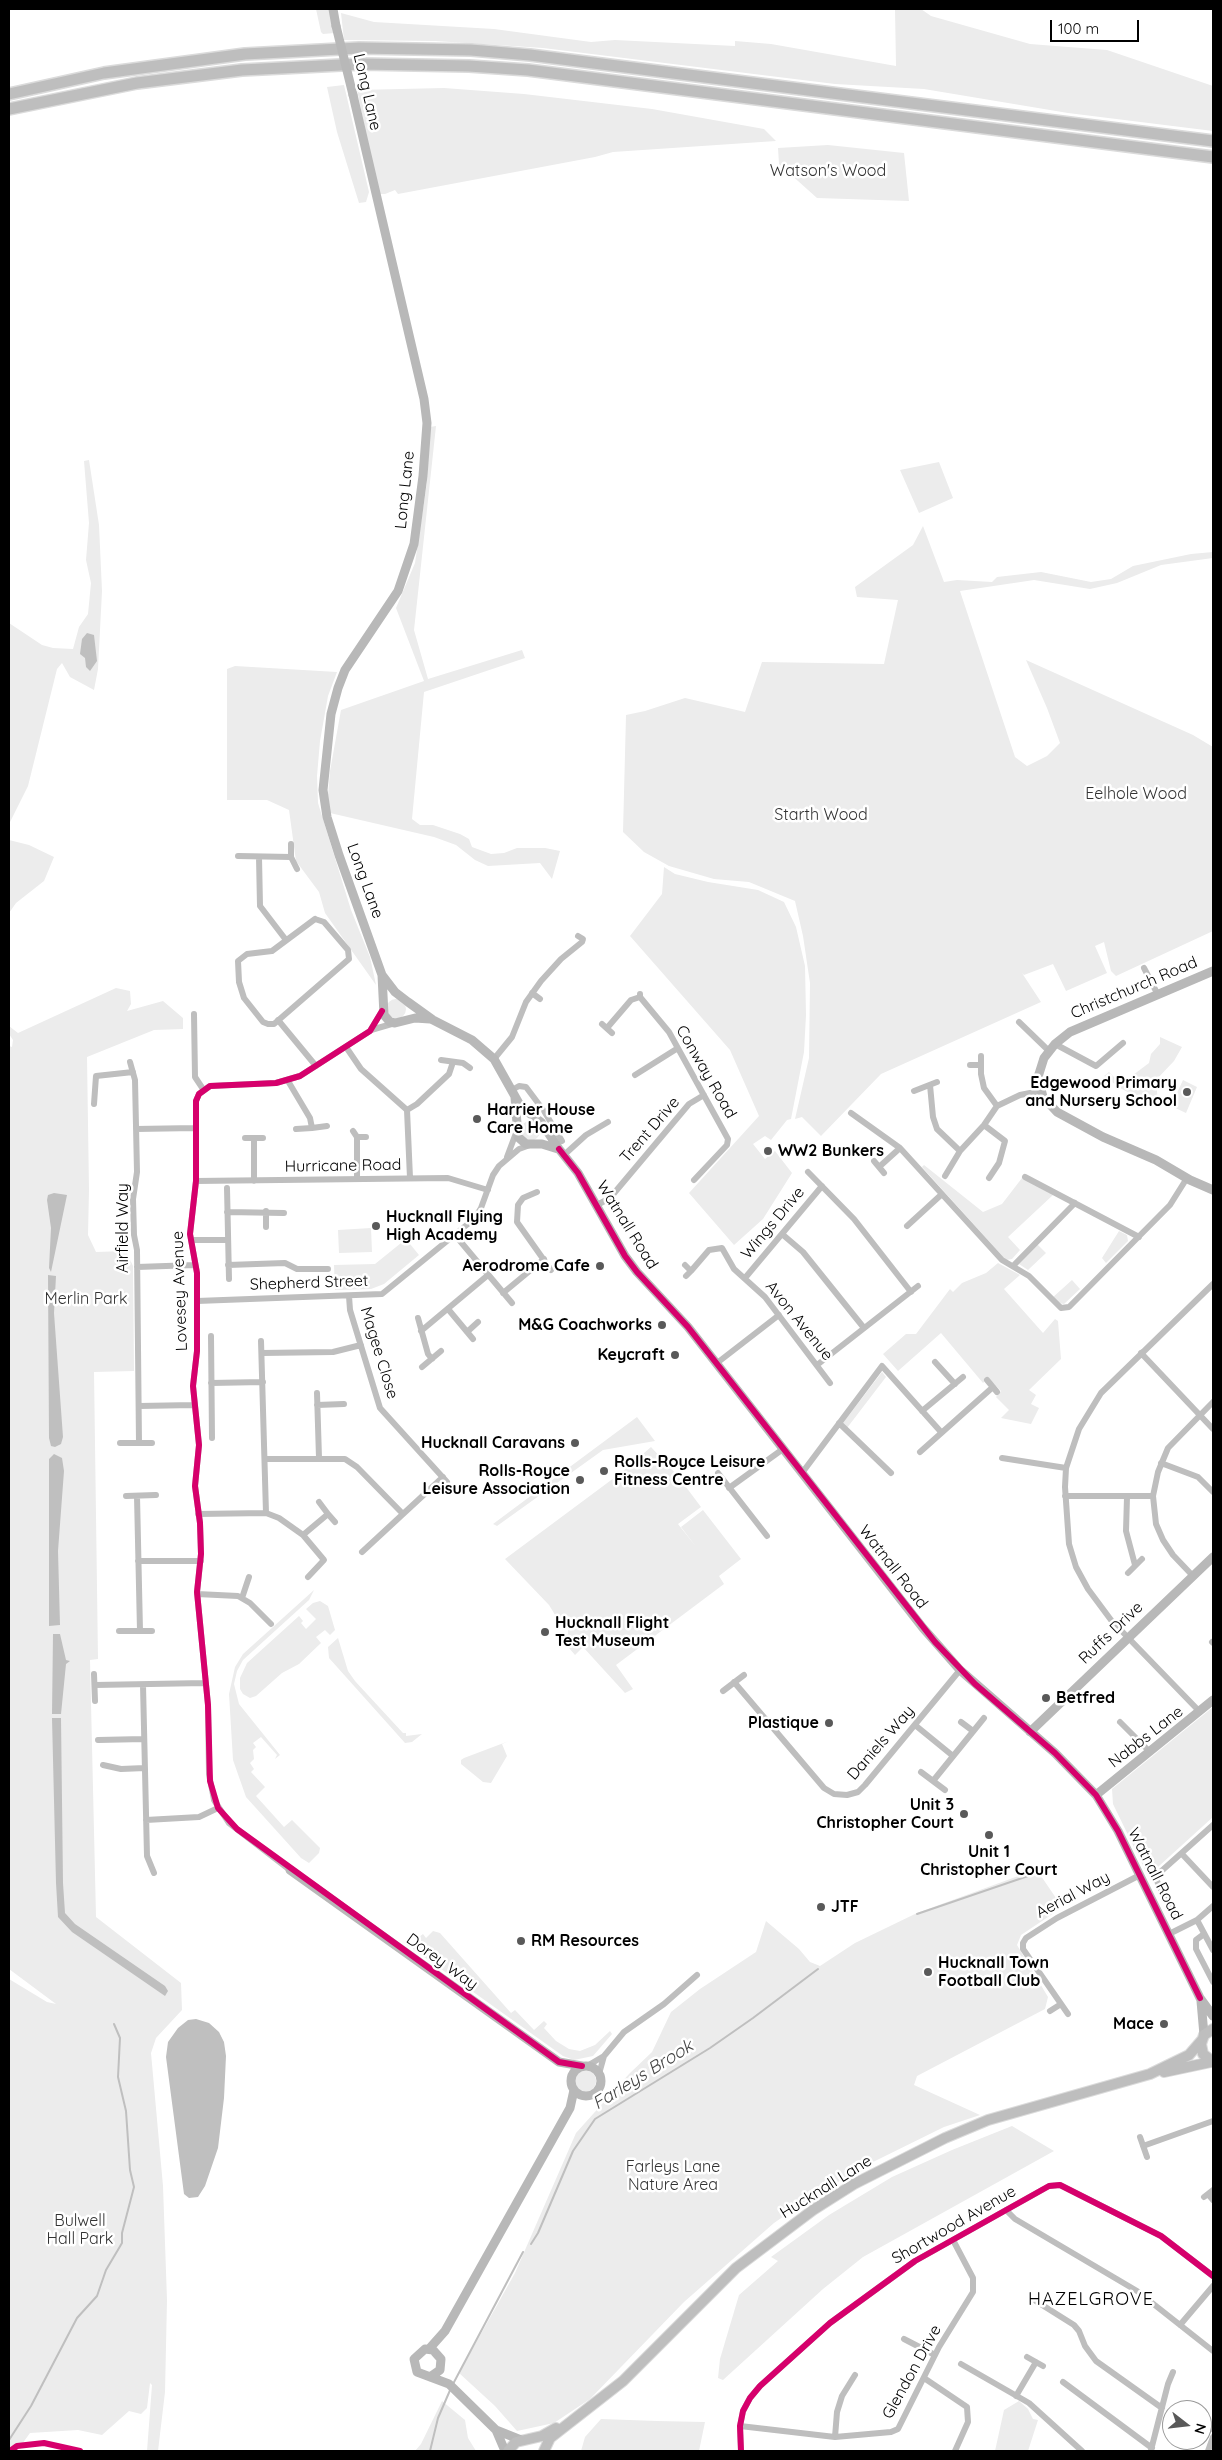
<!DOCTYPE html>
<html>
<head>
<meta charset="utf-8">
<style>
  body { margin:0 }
  #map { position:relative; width:1222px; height:2460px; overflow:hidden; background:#fff; font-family:Quicksand,sans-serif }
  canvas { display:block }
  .frame { position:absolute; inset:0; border:10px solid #000; pointer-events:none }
  .north { position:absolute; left:1162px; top:2400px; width:50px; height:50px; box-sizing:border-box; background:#fff; border:1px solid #999; border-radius:50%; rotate:106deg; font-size:14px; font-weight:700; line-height:20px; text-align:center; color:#000 }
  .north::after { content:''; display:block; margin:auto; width:18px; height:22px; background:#595959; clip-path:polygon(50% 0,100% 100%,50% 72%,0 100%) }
  .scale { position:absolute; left:1050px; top:20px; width:89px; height:22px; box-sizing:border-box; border:2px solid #000; border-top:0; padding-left:6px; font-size:15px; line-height:18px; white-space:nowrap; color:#000; -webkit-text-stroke:4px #fff; paint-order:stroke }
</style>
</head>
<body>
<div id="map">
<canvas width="1222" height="2460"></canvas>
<div class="frame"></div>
<div class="north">N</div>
<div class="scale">100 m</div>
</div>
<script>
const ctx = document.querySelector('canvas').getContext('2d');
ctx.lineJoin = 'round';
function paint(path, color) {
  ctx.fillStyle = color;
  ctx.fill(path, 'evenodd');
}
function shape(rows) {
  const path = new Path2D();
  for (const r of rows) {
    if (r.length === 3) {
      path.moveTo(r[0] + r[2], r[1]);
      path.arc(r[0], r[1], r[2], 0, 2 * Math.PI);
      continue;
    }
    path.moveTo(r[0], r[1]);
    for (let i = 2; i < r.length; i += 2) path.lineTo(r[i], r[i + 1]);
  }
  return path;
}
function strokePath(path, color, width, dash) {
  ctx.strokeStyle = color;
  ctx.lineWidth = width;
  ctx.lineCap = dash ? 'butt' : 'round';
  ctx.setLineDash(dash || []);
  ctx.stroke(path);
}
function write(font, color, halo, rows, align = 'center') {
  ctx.font = font + ' Quicksand,sans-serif';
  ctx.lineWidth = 5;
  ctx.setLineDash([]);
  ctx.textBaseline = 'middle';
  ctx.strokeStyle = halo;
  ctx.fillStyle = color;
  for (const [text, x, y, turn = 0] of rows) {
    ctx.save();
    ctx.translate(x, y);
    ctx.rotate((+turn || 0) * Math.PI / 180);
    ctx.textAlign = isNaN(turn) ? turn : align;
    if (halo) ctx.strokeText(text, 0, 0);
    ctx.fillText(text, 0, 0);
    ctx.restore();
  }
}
paint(shape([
  [316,9,329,9,335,33,323,34,321,32],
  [895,9,921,9,931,16,1030,44,1107,50,1213,86,1213,131,1068,113,924,89,835,84,543,48,435,41,344,40,341,13,374,22,494,29,591,42,615,40,735,46,735,41,771,44,896,66],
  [344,85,369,192,366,202,359,203,337,132,327,87],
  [444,88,524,94,652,109,764,129,776,141,613,152,595,157,398,194,395,190,385,194,378,194,357,90],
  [828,145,904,153,909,201,817,198,779,164,778,148],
  [436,426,414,630,428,679,522,650,525,658,424,692,412,819,420,825,433,825,460,834,469,839,472,847,491,854,504,853,517,848,545,848,560,851,552,879,540,863,488,866,475,860,456,845,434,837,330,813,328,795,330,771,341,710,424,681,396,608,415,563,427,482,430,427],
  [89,460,99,525,102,591,98,669,94,690,70,677,62,663,57,669,28,786,9,824,9,623,42,645,53,648,73,649,79,627,88,614,91,583,86,560,89,523,84,461],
  [939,462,953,498,919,513,900,470],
  [923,526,944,582,957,580,992,582,997,577,1041,572,1091,582,1111,579,1133,566,1191,554,1213,552,1213,558,1161,565,1117,583,1090,589,1034,580,960,591,1015,757,1027,766,1047,756,1060,743,1047,708,1026,660,1193,735,1213,747,1213,931,1116,976,1111,971,1104,942,1095,946,1107,973,1066,991,1053,964,1024,975,1022,973,1041,1002,881,1074,821,1136,802,1117,795,1119,809,1058,810,983,803,936,795,901,749,882,714,879,669,866,644,852,623,832,626,715,645,711,685,698,745,712,762,662,884,664,898,600,857,597,855,587,913,545],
  [235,666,337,672,328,696,320,741,317,776,318,803,351,910,370,957,376,985,325,913,319,892,296,861,289,810,267,800,227,800,227,669],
  [9,840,29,845,54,857,44,881,16,903,9,913],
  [664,867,675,874,708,882,758,890,784,902,796,927,805,966,806,1015,804,1052,791,1119,787,1120,771,1140,765,1136,753,1144,765,1159,775,1151,792,1173,763,1219,734,1245,689,1193,759,1116,730,1050,630,936,662,894],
  [116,988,130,991,131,1004,127,1011,163,1001,183,1018,183,1029,154,1030,87,1057,89,1190,88,1235,96,1252,126,1251,133,1266,134,1371,94,1372,98,1659,90,1660,96,1917,181,1983,182,2010,156,2038,151,2053,163,2186,167,2300,165,2392,158,2451,147,2451,152,2385,150,2383,147,2408,141,2414,129,2411,102,2435,78,2430,30,2433,17,2451,9,2451,9,1979,47,2002,56,2004,9,1969,9,1046,12,1047,13,1040,9,1034,9,1026,18,1033],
  [396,1009,10],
  [1160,1037,1182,1047,1174,1061,1156,1080,1158,1103,1145,1101,1120,1088,1104,1076,1109,1072,1121,1084,1149,1063,1151,1054,1160,1044],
  [1183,1080,1197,1087,1186,1113,1171,1106],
  [530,1131,10],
  [924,1165,983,1212,1002,1204,1022,1178,1053,1195,1008,1237,1020,1250,1012,1259,1006,1260,922,1167],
  [371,1228,372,1252,339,1253,338,1230],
  [1119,1231,1127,1235,1128,1241,1106,1263,1102,1258],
  [406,1239,419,1255,384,1284,371,1289,335,1290,334,1265,375,1264],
  [1037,1244,1046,1253,1028,1270,1019,1264],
  [998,1263,1020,1275,1004,1289,1043,1333,1055,1319,1058,1321,1061,1359,1029,1390,1036,1395,1031,1404,1039,1408,1031,1424,1001,1418,1009,1410,996,1397,1001,1391,988,1378,983,1383,941,1333,898,1371,883,1354,906,1334,916,1334,950,1289,953,1292,962,1283,986,1273],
  [1072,1280,1080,1289,1064,1304,1057,1303,1052,1298],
  [882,1372,886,1377,847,1428,843,1423],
  [637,1417,655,1441,603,1450,497,1526,493,1524],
  [651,1447,677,1475,701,1507,678,1524,697,1548,681,1527,703,1510,741,1559,719,1576,724,1584,616,1665,633,1689,625,1693,583,1647,575,1655,562,1640,568,1634,568,1629,560,1623,549,1605,505,1559,622,1472],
  [314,1590,309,1600,243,1660,237,1671,234,1684,239,1704,280,1755,275,1759,277,1755,261,1737,253,1743,256,1747,253,1750,254,1759,250,1763,254,1769,251,1772,265,1787,256,1796,284,1827,292,1820,320,1848,319,1853,309,1863,301,1858,246,1797,233,1760,229,1694,235,1667,243,1654],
  [320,1601,328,1606,335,1630,330,1635,325,1630,316,1637,321,1643,299,1664,282,1673,256,1696,250,1698,243,1694,240,1689,240,1678,247,1663,299,1616,303,1621,301,1623,306,1629,316,1619,306,1609,313,1603],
  [338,1638,348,1671,355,1681,403,1733,406,1733,406,1736,422,1734,412,1742,405,1743,329,1658,328,1647],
  [1213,1707,1213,1817,1148,1876,1113,1804,1112,1789],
  [509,1741,502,1744,507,1756,491,1783,483,1782,461,1764,461,1760,464,1758],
  [1032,1871,1041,1876,1056,1898,1049,1905,1054,1913,1021,1935,1017,1945,1048,1997,1045,2009,917,2076,914,2085,980,2115,944,2127,873,2162,810,2198,774,2223,684,2302,590,2399,554,2423,517,2431,495,2406,459,2373,515,2273,576,2133,629,2074,652,2052,671,2012,700,1989,756,1952,766,1921,799,1949,810,1962,820,1966,855,1943,917,1913],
  [433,1931,440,1933,511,2013,515,2010,534,2030,544,2021,547,2024,544,2028,556,2041,569,2049,580,2051,595,2045,610,2031,612,2034,593,2056,574,2060,563,2056,413,1949,414,1941,423,1934,426,1938],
  [585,2081,11],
  [1012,2126,1054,2151,863,2257,823,2289,723,2380,718,2378,720,2359,739,2295,778,2261,771,2257,829,2215,892,2177,952,2150],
  [442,2401,465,2420,468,2438,476,2451,415,2451,421,2444],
  [1019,2401,1028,2409,1033,2419,1038,2420,1028,2451,995,2451,1004,2410],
  [601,2419,657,2421,705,2422,699,2451,581,2451,585,2437]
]), '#ececec');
paint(shape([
  [87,633,94,635,97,661,90,671,86,667,85,658,80,654,82,639],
  [54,1193,67,1195,51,1272,49,1268,51,1228,47,1200,48,1195],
  [48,1275,56,1276,54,1313,63,1437,61,1444,55,1447,51,1446,49,1438],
  [54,1454,62,1458,64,1471,58,1551,60,1625,49,1626,49,1459],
  [53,1634,60,1634,66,1660,70,1661,66,1664,61,1714,52,1714],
  [52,1718,61,1718,63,1883,65,1913,75,1924,165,1986,168,1991,165,1996,72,1932,58,1917,56,1883],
  [196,2019,209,2023,219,2032,224,2042,226,2056,224,2098,218,2148,205,2186,198,2197,189,2198,184,2194,166,2057,168,2042,178,2028,188,2020]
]), '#bfbfbf');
strokePath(shape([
  [917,1914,1031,1875,1032,1872],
  [531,2244,538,2233,573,2151,595,2119,710,2048,753,2018,818,1969],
  [453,2384,523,2252],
  [9,2440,31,2406,77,2318,97,2296,106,2270,122,2243,122,2233,134,2187,130,2170,126,2111,118,2077,120,2038,114,2024],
  [430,2451,438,2418,451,2388]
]), '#bfbfbf', 2);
const primary = shape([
  [1213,2029,1204,2035,1201,2044,1203,2054,1213,2062],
  [1164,2072,1211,2062],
  [508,2451,516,2442,542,2436,556,2428],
  [544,2451,550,2438,623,2381,736,2268,813,2210,854,2184,945,2138,988,2120,1150,2074,1189,2055,1202,2040]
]);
const highway = shape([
  [9,94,104,73,245,54,359,48,471,50,530,55,1213,141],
  [9,109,137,83,242,70,361,64,469,66,528,70,1213,157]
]);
strokePath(primary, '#dbdbdb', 12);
strokePath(highway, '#dbdbdb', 14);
strokePath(shape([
  [291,844,291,857,297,869],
  [238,856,291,857],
  [259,857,260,906,286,940],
  [315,919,324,922,348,950,349,959,274,1024,268,1024,263,1022,244,998,239,982,238,961,247,954,272,951,315,919],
  [1144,968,1157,993],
  [532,993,540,999],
  [640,997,669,1032,728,1139,727,1145,694,1180],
  [194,1014,195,1077,203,1089],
  [278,1020,316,1066],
  [1019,1022,1049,1051],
  [602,1024,612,1033],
  [607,1028,631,1000,640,997,640,994],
  [371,1030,395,1023],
  [1055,1044,1096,1066,1123,1043],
  [346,1047,361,1069,407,1110,410,1178],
  [981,1056,981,1074,984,1088,997,1106],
  [494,1059,512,1037,526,1002,541,981,561,959,582,942,583,939,578,936],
  [441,1060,463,1063,470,1068],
  [130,1062,135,1080,137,1172,133,1199,134,1235,137,1250,139,1443],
  [970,1065,980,1065],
  [635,1075,678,1048],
  [288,1081,310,1118,312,1128,327,1126],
  [930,1085,933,1117,937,1129,960,1151],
  [512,1090,519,1086,526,1087,544,1111,562,1141],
  [914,1091,937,1082],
  [94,1104,96,1076,133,1072],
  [407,1110,417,1104,449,1074,453,1062],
  [851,1113,900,1148,1002,1260,1029,1276,1061,1308,1069,1307,1170,1205,1187,1178],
  [984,1125,1005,1141,999,1163,989,1178],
  [136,1129,195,1128],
  [296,1129,312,1128],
  [353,1131,357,1137,366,1137],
  [245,1138,263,1138],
  [254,1138,254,1181],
  [564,1155,586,1135,608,1122],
  [507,1157,516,1133],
  [874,1161,884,1173],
  [879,1167,900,1148],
  [808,1172,854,1219,911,1292],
  [945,1176,960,1151,984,1125,997,1106,1020,1095,1040,1091],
  [1025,1177,1139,1237],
  [357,1179,357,1137],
  [196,1181,448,1178,488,1190],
  [227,1188,229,1279],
  [537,1192,523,1198,518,1205,517,1222,551,1270],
  [597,1205,610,1198,689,1104,704,1095],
  [266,1211,266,1227],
  [227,1212,284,1213],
  [907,1226,942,1194],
  [782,1234,803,1252,864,1328],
  [455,1235,512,1303],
  [191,1240,228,1240],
  [228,1265,285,1263,297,1269,328,1269],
  [685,1265,691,1271,709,1250,722,1248,734,1269,765,1297,830,1383],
  [1013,1266,1075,1203],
  [137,1267,195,1265],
  [686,1276,691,1271],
  [745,1278,822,1186],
  [503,1293,544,1259],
  [349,1296,350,1310,380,1408,447,1482],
  [197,1301,382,1294,474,1219,481,1208,493,1175,499,1166,519,1149,530,1145],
  [448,1309,473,1339],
  [418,1318,428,1354,432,1359],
  [421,1331,488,1275],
  [467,1332,478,1322],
  [211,1336,212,1438],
  [261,1341,266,1513],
  [262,1353,333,1352,361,1345],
  [1141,1353,1213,1429],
  [935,1362,955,1384],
  [717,1363,779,1315],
  [817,1365,918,1286],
  [422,1367,441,1351],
  [987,1380,997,1392],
  [211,1383,263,1382],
  [317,1393,319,1458],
  [317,1405,344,1404],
  [139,1406,194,1405],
  [922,1411,963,1377],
  [839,1423,891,1473],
  [120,1443,152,1443],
  [920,1452,993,1387],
  [1002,1458,1066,1468],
  [265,1459,345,1459,357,1467,403,1514],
  [1161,1463,1198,1477,1213,1492],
  [718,1473,767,1536],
  [802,1473,882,1366,941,1432],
  [729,1488,783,1449],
  [126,1496,156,1495],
  [1065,1496,1153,1496],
  [1127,1497,1126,1531,1135,1565],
  [319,1502,328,1514],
  [198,1514,266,1513,279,1518,303,1535,324,1560,308,1577],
  [303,1535,328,1514,335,1522],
  [362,1552,443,1477],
  [138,1561,201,1561],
  [1128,1573,1142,1559],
  [1193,1576,1173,1555,1163,1540,1156,1524,1153,1496,1158,1472,1168,1448,1213,1402],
  [197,1594,238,1596,250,1603,271,1624],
  [242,1598,249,1577],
  [119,1631,140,1631,137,1496],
  [140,1631,152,1631],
  [1212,1642,1213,1643],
  [94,1674,95,1701],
  [734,1682,824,1788,834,1794,847,1795,858,1792,865,1785,960,1670],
  [95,1685,205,1683],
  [143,1685,147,1856,154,1873],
  [723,1691,744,1675],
  [1200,1712,1111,1620,1088,1589,1076,1567,1069,1544,1065,1487,1066,1468,1079,1429,1101,1393,1213,1284],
  [961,1722,973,1731],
  [1120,1722,1150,1752],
  [915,1725,953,1756],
  [98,1740,144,1739],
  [103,1765,121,1769,145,1768],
  [921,1772,945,1790],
  [933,1781,984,1718],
  [146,1820,199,1817,218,1808],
  [1182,1854,1213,1887],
  [290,1870,229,1823,214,1800,209,1774,208,1705,197,1592,201,1554,200,1523,195,1486,199,1445,193,1386,197,1351,197,1273,190,1234,196,1181,196,1101,199,1094,210,1086,276,1083,300,1076,370,1031,382,1011],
  [1173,1915,1156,1879,1157,1875,1213,1825],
  [1197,1920,1213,1950],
  [1169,1934,1197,1920,1213,1906],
  [1204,1934,1196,1940,1196,1949,1213,1982],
  [1050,2011,1061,2004],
  [1068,2014,1023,1949,1023,1943,1026,1938,1057,1918,1140,1875],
  [587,2066,604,2056,624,2032,664,2004,697,1975],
  [599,2074,604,2056],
  [1140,2137,1147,2157],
  [1143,2146,1213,2121],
  [1208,2194,1213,2200],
  [1204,2197,1213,2190],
  [1006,2210,1015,2219,1137,2291,1213,2351],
  [1031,2298,1074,2325,1079,2331,1085,2346,1096,2361,1162,2408],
  [1180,2325,1213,2286],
  [904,2339,935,2355],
  [1027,2357,1043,2366],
  [961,2364,1029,2403,1082,2451],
  [924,2378,967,2407,968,2422,955,2451],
  [1063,2382,1152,2448],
  [1016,2396,1036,2362],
  [740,2426,835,2437,891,2432,898,2429,939,2347,973,2292,973,2278,953,2240],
  [1206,2427,1213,2429],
  [835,2437,837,2412,842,2396,855,2375],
  [1151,2450,1168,2384,1173,2372],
  [741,2451,740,2426,743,2411,750,2398,760,2386,830,2323,915,2261,1049,2186,1060,2185,1161,2236,1213,2276],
  [1208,2451,1213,2437]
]), '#bebebe', 6);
strokePath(shape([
  [333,9,336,26],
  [353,95,424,399,427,423,423,476,414,544,398,591,345,670,338,688,331,714,323,790,327,817,339,855,382,975,384,1015,390,1022,395,1023,415,1018,430,1019],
  [1213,971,1070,1032,1055,1044,1044,1058,1038,1077,1043,1097,1057,1112,1103,1137,1156,1160,1190,1180,1213,1190],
  [382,975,395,992,408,1002,433,1020,472,1040,494,1059,521,1107,541,1122,559,1149,578,1173,625,1256,637,1272,688,1327,923,1628,960,1670,1055,1753,1096,1795,1118,1831,1200,1998,1213,2016],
  [515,1097,518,1137,526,1144,542,1144,558,1149],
  [1030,1732,1213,1557],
  [1096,1795,1213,1700],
  [290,1870,559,2062,582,2066],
  [1201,2001,1204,2035],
  [586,2081,15],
  [429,2349,445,2331,570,2108,574,2090],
  [430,2377,440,2370,441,2359,433,2350,425,2349,414,2359,417,2372,449,2384,496,2430,521,2440],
  [496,2430,505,2451]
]), '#b8b8b8', 9);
strokePath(primary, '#bebebe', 10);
strokePath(highway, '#bebebe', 11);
strokePath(shape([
  [336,26,353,95]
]), '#b8b8b8', 9);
strokePath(shape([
  [382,1011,370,1031,300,1076,276,1083,210,1086,199,1094,196,1101,196,1181,190,1234,197,1273,197,1351,193,1386,199,1445,195,1486,200,1523,201,1554,197,1592,208,1705,210,1781,218,1808,237,1829,559,2062,582,2066],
  [559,1149,578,1173,625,1256,637,1272,688,1327,935,1642,975,1684,1055,1753,1096,1795,1118,1831,1200,1998],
  [10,2451,17,2446,44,2443,80,2451],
  [741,2451,740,2426,743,2411,750,2398,760,2386,830,2323,915,2261,1049,2186,1060,2185,1161,2236,1213,2276]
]), '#d6006c', 6);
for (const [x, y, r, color] of [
  [1187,1092,5,"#595959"],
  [477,1119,5,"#595959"],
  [768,1151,5,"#595959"],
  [376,1226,5,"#595959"],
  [600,1266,5,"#595959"],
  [662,1325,5,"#595959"],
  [675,1355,5,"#595959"],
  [575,1443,5,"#595959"],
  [604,1471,5,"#595959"],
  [580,1480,5,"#595959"],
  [545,1632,5,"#595959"],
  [1046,1698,5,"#595959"],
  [829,1723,5,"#595959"],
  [964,1814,5,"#595959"],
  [989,1835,5,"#595959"],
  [821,1907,5,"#595959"],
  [521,1941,5,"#595959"],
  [928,1972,5,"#595959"],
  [1164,2024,5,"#595959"]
]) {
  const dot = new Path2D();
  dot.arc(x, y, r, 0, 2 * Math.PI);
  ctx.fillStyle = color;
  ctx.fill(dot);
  strokePath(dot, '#fff', 2);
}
write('16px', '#000', '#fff', [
  ["Long Lane",367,92,77],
  ["Long Lane",405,490,-84],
  ["Long Lane",365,881,70],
  ["Christchurch Road",1134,988,-23],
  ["Conway Road",706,1072,60],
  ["Trent Drive",650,1130,-49],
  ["Hurricane Road",343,1166,-1],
  ["Wings Drive",773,1223,-50],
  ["Watnall Road",627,1225,58],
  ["Airfield Way",123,1228,-90],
  ["Shepherd Street",309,1283,-2],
  ["Lovesey Avenue",180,1291,-92],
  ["Avon Avenue",799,1321,51],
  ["Magee Close",379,1353,73],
  ["Watnall Road",893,1567,52],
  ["Ruffs Drive",1111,1633,-44],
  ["Nabbs Lane",1146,1737,-38],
  ["Daniels Way",881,1743,-49],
  ["Watnall Road",1155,1874,63],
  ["Aerial Way",1073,1895,-28],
  ["Dorey Way",442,1962,36],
  ["Hucknall Lane",826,2187,-32],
  ["Shortwood Avenue",954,2225,-30],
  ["Glendon Drive",912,2372,-61]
]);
write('16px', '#333', '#fff', [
  ["Watson's Wood",828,171],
  ["Eelhole Wood",1136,794],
  ["Starth Wood",821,815],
  ["Merlin Park",86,1299],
  ["Farleys Lane",673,2167],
  ["Nature Area",673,2185],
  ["Bulwell",80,2221],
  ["Hall Park",80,2239]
]);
write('bold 16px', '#000', '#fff', [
  ["Edgewood Primary",1177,1083],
  ["and Nursery School",1177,1101],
  ["Harrier House",487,1110,"left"],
  ["Care Home",487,1128,"left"],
  ["WW2 Bunkers",778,1151,"left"],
  ["Hucknall Flying",386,1217,"left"],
  ["High Academy",386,1235,"left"],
  ["Aerodrome Cafe",590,1266],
  ["M&G Coachworks",652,1325],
  ["Keycraft",665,1355],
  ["Hucknall Caravans",565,1443],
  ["Rolls-Royce Leisure",614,1462,"left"],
  ["Fitness Centre",614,1480,"left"],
  ["Rolls-Royce",570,1471],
  ["Leisure Association",570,1489],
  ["Hucknall Flight",555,1623,"left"],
  ["Test Museum",555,1641,"left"],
  ["Betfred",1056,1698,"left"],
  ["Plastique",819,1723],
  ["Unit 3",954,1805],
  ["Christopher Court",954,1823],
  ["Unit 1",989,1852,"center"],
  ["Christopher Court",989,1870,"center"],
  ["JTF",831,1907,"left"],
  ["RM Resources",531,1941,"left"],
  ["Hucknall Town",938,1963,"left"],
  ["Football Club",938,1981,"left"],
  ["Mace",1154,2024]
], 'right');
write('italic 18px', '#444', '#fff', [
  ["Farleys Brook",643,2075,-32]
]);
ctx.letterSpacing = '1px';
write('18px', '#000', '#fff', [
  ["HAZELGROVE",1091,2300]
]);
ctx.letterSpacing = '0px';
</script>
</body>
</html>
